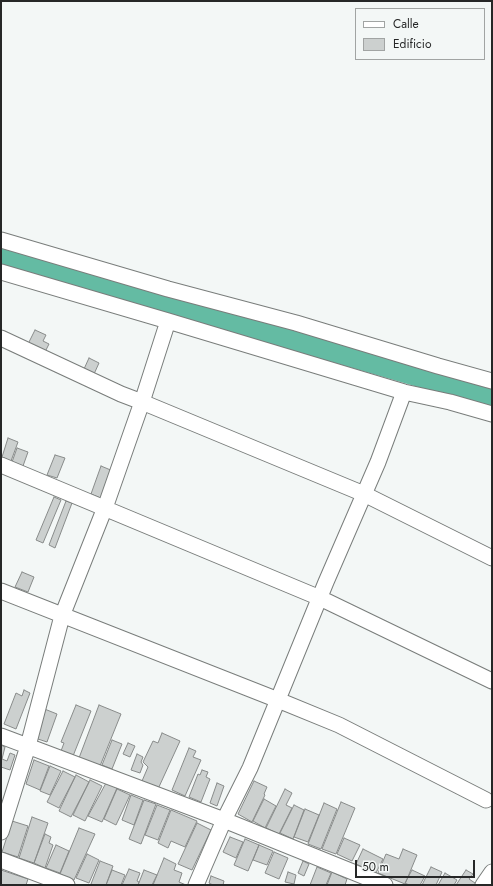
<!DOCTYPE html>
<html>
<head>
<meta charset="utf-8">
<style>
  body { margin:0 }
  #map { position:relative; width:493px; height:886px; overflow:hidden; background:#f3f7f6; font-family:Jost,sans-serif }
  canvas { display:block }
  .frame { position:absolute; inset:0; border:2px solid #262727; pointer-events:none }
  .legend { position:absolute; left:355px; top:8px; width:130px; height:52px; box-sizing:border-box; background:#f3f7f6; border:1px solid #a1a4a3; margin:0; padding:5px 7px; list-style:none; font-size:12px; color:#262727 }
  .legend li { display:flex; align-items:center; gap:8px; height:20px }
  .legend b { width:20px; border:1px solid #a1a4a3 }
  .scale { position:absolute; left:355px; top:860px; width:120px; height:18px; box-sizing:border-box; border:2px solid #262727; border-top:0; padding-left:5px; font-size:12px; line-height:14px; white-space:nowrap; color:#262727; -webkit-text-stroke:3px #f3f7f6; paint-order:stroke }
</style>
</head>
<body>
<div id="map">
<canvas width="493" height="886"></canvas>
<div class="frame"></div>
<ul class="legend">
<li><b style="height:5px;background:#fff"></b>Calle</li>
<li><b style="height:11px;background:#ccd0cf"></b>Edificio</li>
</ul>
<div class="scale">50 m</div>
</div>
<script>
const ctx = document.querySelector('canvas').getContext('2d');
ctx.lineJoin = 'round';
function shape(rows) {
  const path = new Path2D();
  for (const r of rows) {
    path.moveTo(r[0], r[1]);
    for (let i = 2; i < r.length; i += 2) path.lineTo(r[i], r[i + 1]);
  }
  return path;
}
function strokePath(path, color, width, dash) {
  ctx.strokeStyle = color;
  ctx.lineWidth = width;
  ctx.lineCap = dash ? 'butt' : 'round';
  ctx.setLineDash(dash || []);
  ctx.stroke(path);
}
function paint(path, color) {
  ctx.fillStyle = color;
  ctx.fill(path, 'evenodd');
}
strokePath(shape([
  [1,250,301,338,422,373,492,392]
]), '#64bba3', 29);
const building = shape([
  [35,330,46,335,43,341,49,344,45,352,28,344,35,330],
  [89,358,99,363,94,374,84,369,89,358],
  [8,438,18,442,11,461,2,457,8,438],
  [17,448,28,452,23,466,12,462,17,448],
  [55,455,65,458,57,478,47,475,55,455],
  [101,466,113,471,103,499,91,494,101,466],
  [54,497,61,500,43,543,36,540,54,497],
  [66,501,72,503,55,548,49,545,66,501],
  [22,572,34,577,28,592,15,587,22,572],
  [24,690,30,693,16,729,4,724,16,693,22,696,24,690],
  [76,705,91,711,73,756,61,751,64,743,61,742,76,705],
  [99,705,121,714,100,766,79,758,99,705],
  [42,708,57,714,47,742,32,737,42,708],
  [162,733,180,741,158,789,142,781,148,767,143,762,153,741,158,743,162,733],
  [112,740,122,744,112,769,102,765,112,740],
  [128,743,135,746,130,757,123,754,128,743],
  [1,745,5,747,2,759,7,761,10,753,15,755,10,770,1,767,1,745],
  [189,748,196,751,193,757,201,760,185,796,172,790,189,748],
  [137,754,143,757,141,762,143,765,140,773,131,770,137,754],
  [34,760,49,766,40,790,26,784,34,760],
  [50,766,61,771,50,795,40,791,50,766],
  [202,770,208,772,206,777,210,779,201,802,189,797,198,774,200,775,202,770],
  [63,771,75,777,59,808,47,802,63,771],
  [76,775,89,782,71,817,59,811,76,775],
  [90,780,102,786,85,821,73,815,90,780],
  [254,781,267,787,264,794,265,795,252,822,238,814,254,781],
  [106,783,117,788,102,822,88,816,106,783],
  [217,783,224,786,217,806,210,803,217,783],
  [117,789,130,795,116,825,104,819,117,789],
  [285,789,292,793,286,805,292,808,279,834,266,828,285,789],
  [131,795,143,800,134,825,122,820,131,795],
  [264,799,276,806,265,828,253,821,264,799],
  [144,800,156,804,141,844,129,839,144,800],
  [341,802,355,808,336,854,322,849,341,802],
  [324,803,337,809,321,849,308,844,324,803],
  [157,805,170,810,158,840,145,835,157,805],
  [294,805,304,810,293,839,280,833,294,805],
  [305,809,319,815,308,842,294,837,305,809],
  [171,810,197,821,185,847,171,841,168,848,158,843,171,810],
  [32,817,48,823,34,863,19,858,32,817],
  [12,821,28,826,18,857,2,852,12,821],
  [197,823,211,830,192,870,178,864,197,823],
  [79,828,95,834,74,880,60,874,79,828],
  [45,834,51,837,49,843,53,845,45,868,34,863,45,834],
  [230,837,243,842,236,858,223,852,230,837],
  [344,838,360,845,352,861,337,854,344,838],
  [245,839,259,845,248,871,234,865,245,839],
  [56,845,69,851,60,873,46,868,56,845],
  [259,845,273,851,267,865,253,860,259,845],
  [363,849,383,859,376,873,356,864,363,849],
  [403,849,417,855,405,884,378,873,386,854,399,859,403,849],
  [274,852,288,858,279,879,265,873,274,852],
  [87,854,99,860,89,883,76,878,87,854],
  [164,858,176,864,174,870,182,873,179,882,186,885,153,885,164,858],
  [100,861,113,866,106,885,94,885,91,884,100,861],
  [303,861,309,864,304,876,298,873,303,861],
  [317,867,331,873,326,885,310,885,317,867],
  [431,867,442,872,436,885,422,885,431,867],
  [129,869,140,873,137,881,139,882,138,885,122,885,129,869],
  [1,870,28,879,26,885,1,885,1,870],
  [112,870,125,875,121,885,106,885,112,870],
  [144,870,157,875,152,885,138,885,144,870],
  [412,870,425,876,420,885,409,885,405,883,412,870],
  [466,870,473,874,469,879,478,885,456,885,466,870],
  [288,872,296,875,294,884,285,882,288,872],
  [332,872,347,879,345,885,327,885,332,872],
  [445,873,457,880,454,885,438,885,445,873],
  [211,876,224,881,223,885,213,885,209,883,211,876]
]);
paint(building, '#ccd0cf');
strokePath(building, '#888b8a', 1);
const street = shape([
  [1,240,168,289,296,323,438,366,492,381],
  [1,272,168,321,404,392,450,402,492,414],
  [1,338,121,394,142,402,364,494,492,558],
  [1,465,320,598,492,681],
  [1,591,278,700,339,725,486,800],
  [1,736,224,820,385,885],
  [1,832,28,746,62,616,106,505,142,402,168,321],
  [1,860,67,885],
  [196,885,224,820,250,768,326,582,378,462,404,392],
  [483,885,492,872]
]);
strokePath(street, '#797d7b', 17);
strokePath(street, '#fff', 15);
</script>
</body>
</html>
